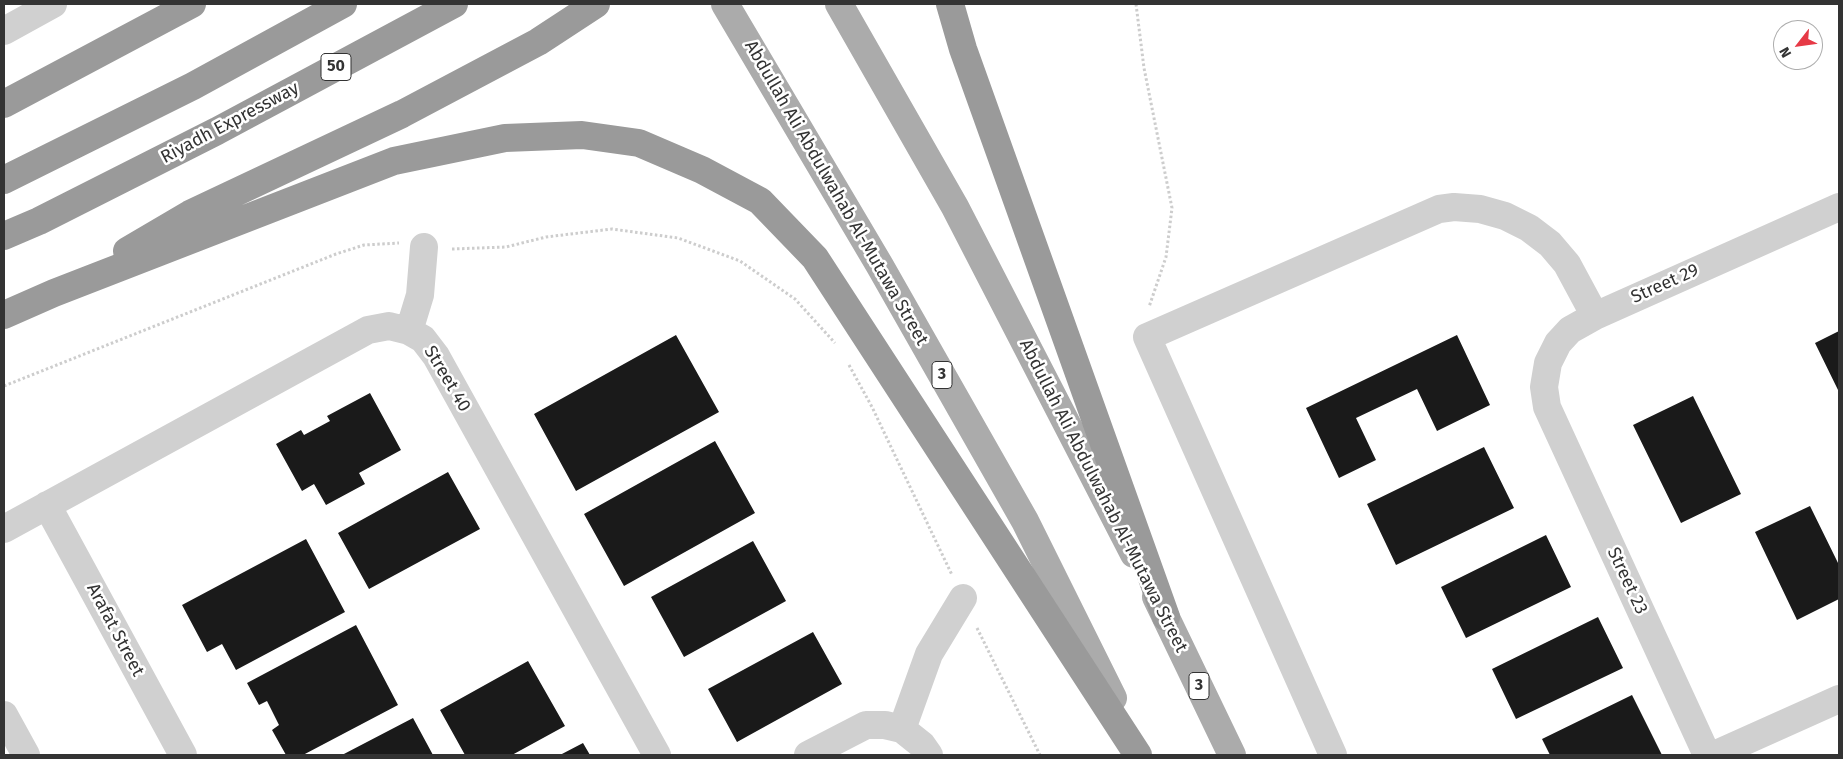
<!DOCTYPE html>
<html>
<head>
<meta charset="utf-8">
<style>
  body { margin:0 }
  #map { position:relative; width:1843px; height:759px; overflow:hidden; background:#fff; font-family:"Fira Sans",sans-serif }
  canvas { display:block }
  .frame { position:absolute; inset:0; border:5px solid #333; pointer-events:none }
  .north { position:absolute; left:1773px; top:20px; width:50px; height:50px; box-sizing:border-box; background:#fff; border:1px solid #adadad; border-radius:50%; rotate:240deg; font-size:14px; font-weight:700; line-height:20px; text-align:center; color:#333 }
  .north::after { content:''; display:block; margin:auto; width:18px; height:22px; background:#e63946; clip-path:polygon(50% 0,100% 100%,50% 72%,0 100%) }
</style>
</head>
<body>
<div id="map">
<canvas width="1843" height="759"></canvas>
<div class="frame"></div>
<div class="north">N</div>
</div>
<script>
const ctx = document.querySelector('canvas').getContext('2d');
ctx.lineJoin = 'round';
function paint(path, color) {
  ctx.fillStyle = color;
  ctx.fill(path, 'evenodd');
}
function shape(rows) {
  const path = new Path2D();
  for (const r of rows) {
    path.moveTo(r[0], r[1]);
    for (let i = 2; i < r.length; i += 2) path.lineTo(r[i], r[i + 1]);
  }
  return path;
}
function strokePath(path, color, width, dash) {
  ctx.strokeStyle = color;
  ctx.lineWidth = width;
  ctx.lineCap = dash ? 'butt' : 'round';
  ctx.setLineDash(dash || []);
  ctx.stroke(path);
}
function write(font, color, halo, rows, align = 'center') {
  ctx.font = font + ' "Fira Sans",sans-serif';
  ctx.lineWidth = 5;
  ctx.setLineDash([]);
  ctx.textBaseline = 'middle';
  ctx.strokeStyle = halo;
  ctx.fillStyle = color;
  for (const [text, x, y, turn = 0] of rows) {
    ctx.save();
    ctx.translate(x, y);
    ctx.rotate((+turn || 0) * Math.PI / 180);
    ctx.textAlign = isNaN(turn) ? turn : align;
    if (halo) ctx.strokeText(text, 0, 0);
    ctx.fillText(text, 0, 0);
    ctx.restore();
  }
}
paint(shape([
  [1839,331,1839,392,1815,343],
  [676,335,719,412,576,491,534,414],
  [1457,335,1490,405,1437,431,1417,389,1356,418,1376,460,1339,478,1306,408],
  [370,393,401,450,359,473,365,484,326,505,314,484,302,491,276,444,301,430,304,435,330,421,327,416],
  [1693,396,1741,494,1681,523,1633,425],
  [715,441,755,513,624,586,584,514],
  [1484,447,1514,508,1396,565,1367,504],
  [448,472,480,529,369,589,338,533],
  [1810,506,1839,565,1839,599,1797,620,1755,532],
  [1546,535,1571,587,1466,638,1441,587],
  [306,539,345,612,236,670,222,644,207,652,182,605],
  [753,541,786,601,684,657,651,597],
  [1598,617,1623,668,1516,719,1492,669],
  [356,625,398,705,303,755,286,755,272,730,279,725,267,701,259,705,247,683],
  [813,632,842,684,737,742,708,689],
  [528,661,565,726,512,755,465,755,440,710],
  [1632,695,1662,755,1550,755,1542,739],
  [413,718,433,755,342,755],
  [583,743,590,755,560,755]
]), '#1a1a1a');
strokePath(shape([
  [1136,4,1144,68,1172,208,1166,257,1149,307],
  [452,249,506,247,546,237,612,229,678,238,740,261,795,299,835,343],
  [849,365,872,407,952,575],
  [4,386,336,254,364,245,399,243],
  [977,628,1040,755]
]), '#cdcdcd', 3, [2.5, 2.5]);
strokePath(shape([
  [4,31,53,4],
  [409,331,420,295,424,247],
  [47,505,183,755],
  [4,529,368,330,389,326,409,331,423,339,436,356,657,755],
  [4,715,26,755],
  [902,729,929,654,963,598],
  [808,755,866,725,885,725,902,729,922,745,929,755],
  [1333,755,1147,337,1439,209,1454,207,1480,209,1505,216,1529,228,1550,244,1567,264,1595,316],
  [1707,755,1547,407,1544,387,1548,363,1558,343,1570,330,1595,316,1839,207],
  [1714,755,1839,699]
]), '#d0d0d0', 28);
strokePath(shape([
  [725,4,880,266,1025,521,1113,698],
  [839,4,955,207,1134,554],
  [1156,597,1232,755]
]), '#ababab', 28);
strokePath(shape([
  [950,4,963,49,1166,617],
  [4,104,192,4],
  [4,180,193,86,343,4],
  [4,236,39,221,217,131,454,4],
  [127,251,190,214,402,114,538,42,596,4],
  [4,315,54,293,394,161,505,138,582,135,639,143,702,170,760,201,815,258,1138,755]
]), '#9a9a9a', 28);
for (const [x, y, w] of [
  [336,67,30],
  [942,375,20],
  [1199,686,20]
]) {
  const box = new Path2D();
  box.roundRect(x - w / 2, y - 13.5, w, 27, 4);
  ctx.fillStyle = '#fff';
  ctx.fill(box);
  strokePath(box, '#333', 1);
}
write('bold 16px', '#333', null, [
  ["50",336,67],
  ["3",942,375],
  ["3",1199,686]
]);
write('18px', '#333', '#fff', [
  ["Riyadh Expressway",230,123,-28],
  ["Abdullah Ali Abdulwahab Al-Mutawa Street",836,193,60],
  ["Street 29",1665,284,-24],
  ["Street 40",447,379,59],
  ["Abdullah Ali Abdulwahab Al-Mutawa Street",1103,496,63],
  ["Street 23",1627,581,65],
  ["Arafat Street",115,630,62]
]);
</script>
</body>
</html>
